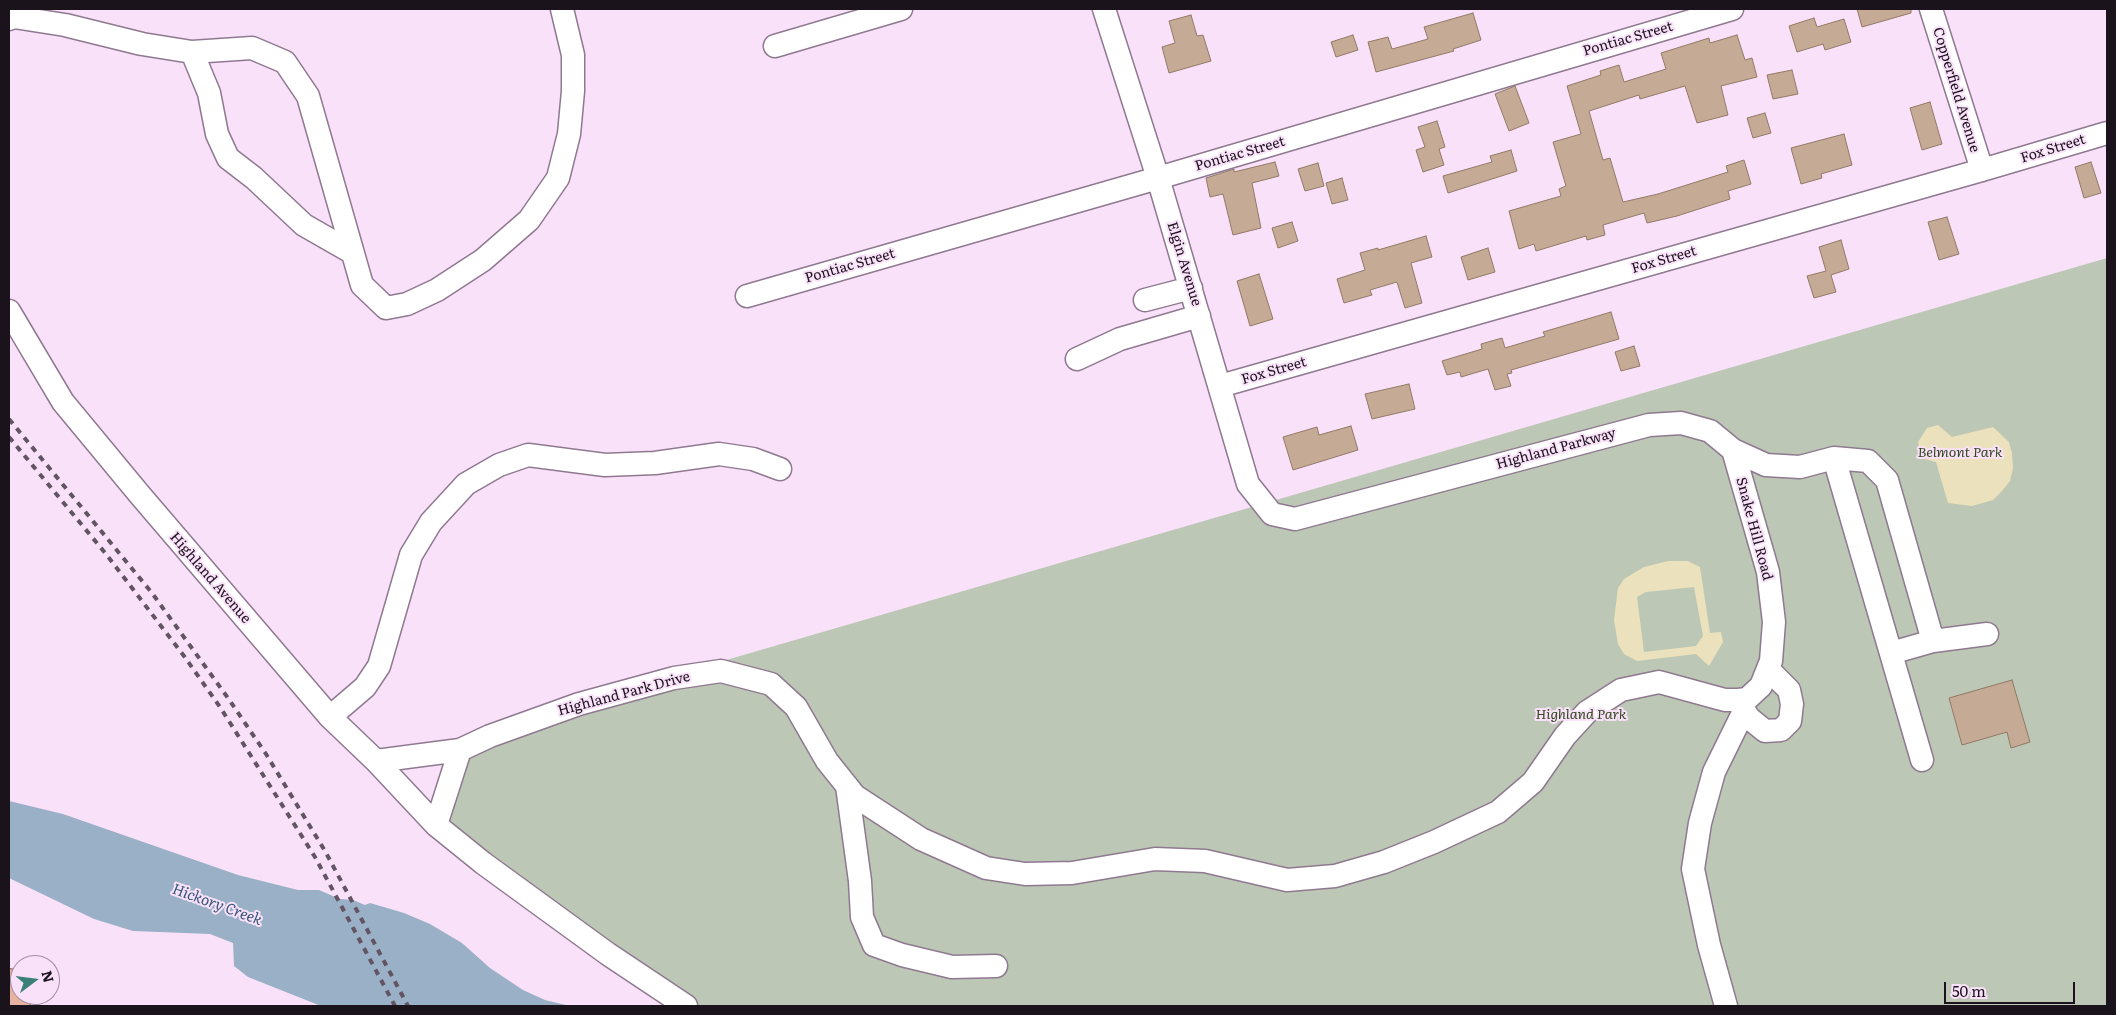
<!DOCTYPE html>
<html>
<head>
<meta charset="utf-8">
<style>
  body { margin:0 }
  #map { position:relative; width:2116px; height:1015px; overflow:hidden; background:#fae1fa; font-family:Literata,serif }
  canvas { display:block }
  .frame { position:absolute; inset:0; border:10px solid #1b131b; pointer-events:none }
  .north { position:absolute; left:10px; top:955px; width:50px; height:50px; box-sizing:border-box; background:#fae1fa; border:1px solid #a18fa1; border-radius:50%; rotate:75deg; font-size:14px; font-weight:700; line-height:20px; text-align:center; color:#1b131b }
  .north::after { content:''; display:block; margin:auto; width:18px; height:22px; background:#398078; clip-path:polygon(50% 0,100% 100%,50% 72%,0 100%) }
  .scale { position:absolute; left:1944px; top:982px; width:131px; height:22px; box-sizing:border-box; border:2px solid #1b131b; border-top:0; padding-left:6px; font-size:15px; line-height:18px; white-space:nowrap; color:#1b131b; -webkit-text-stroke:4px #fae1fa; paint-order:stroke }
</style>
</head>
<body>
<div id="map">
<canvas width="2116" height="1015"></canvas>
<div class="frame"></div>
<div class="north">N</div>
<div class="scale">50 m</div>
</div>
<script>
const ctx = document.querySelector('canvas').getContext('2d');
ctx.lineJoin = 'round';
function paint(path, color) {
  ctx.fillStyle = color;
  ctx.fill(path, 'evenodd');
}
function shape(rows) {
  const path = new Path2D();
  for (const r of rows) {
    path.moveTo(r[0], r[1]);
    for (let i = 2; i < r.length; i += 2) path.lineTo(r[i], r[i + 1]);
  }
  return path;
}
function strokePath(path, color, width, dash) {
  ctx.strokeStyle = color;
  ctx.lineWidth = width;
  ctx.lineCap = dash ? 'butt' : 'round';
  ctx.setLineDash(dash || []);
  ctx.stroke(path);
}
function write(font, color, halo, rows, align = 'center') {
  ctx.font = font + ' Literata,serif';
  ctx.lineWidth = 4;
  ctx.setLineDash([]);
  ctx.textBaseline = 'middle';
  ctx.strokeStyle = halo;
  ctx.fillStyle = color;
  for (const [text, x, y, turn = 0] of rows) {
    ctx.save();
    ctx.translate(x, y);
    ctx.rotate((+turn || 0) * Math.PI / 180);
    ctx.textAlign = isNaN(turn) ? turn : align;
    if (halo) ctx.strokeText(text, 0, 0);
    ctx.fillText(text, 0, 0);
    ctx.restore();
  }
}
paint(shape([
  [2107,258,2107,1006,700,1006,444,821,468,757,716,663]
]), '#bcc8b5');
paint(shape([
  [1938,425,1952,437,1993,427,2009,442,2012,453,2013,468,2010,481,2002,491,1993,500,1972,506,1948,503,1936,462,1921,458,1918,442,1927,428],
  [1668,561,1688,561,1700,567,1710,633,1721,632,1723,642,1709,666,1696,654,1637,661,1624,654,1618,644,1614,620,1618,588,1624,579,1644,567],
  [1694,587,1703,636,1696,646,1644,652,1637,597,1646,592]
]), '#ebe1bc');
paint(shape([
  [9,801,63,814,238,875,298,890,319,890,340,899,353,900,365,905,370,903,404,913,430,924,462,943,490,968,523,990,545,1000,570,1006,321,1006,248,977,234,966,233,943,210,934,133,931,94,919,9,878]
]), '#99b0c7');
const building = shape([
  [1857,9,1911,9,1911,13,1862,27,1857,9],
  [1473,13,1481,40,1453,49,1454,51,1376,72,1368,42,1388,37,1392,49,1428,39,1424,27,1473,13],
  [1191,15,1197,36,1203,35,1211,61,1169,73,1162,47,1175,43,1169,21,1191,15],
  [1814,18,1817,27,1844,19,1851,42,1825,50,1823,44,1797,52,1789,26,1814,18],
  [1353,35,1358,50,1336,57,1331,42,1353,35],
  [1737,35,1745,60,1752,58,1757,77,1721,86,1728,115,1697,123,1685,86,1640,99,1639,95,1589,111,1603,160,1610,158,1623,202,1658,194,1728,172,1726,166,1744,160,1751,184,1728,191,1730,199,1677,216,1647,223,1644,213,1603,225,1605,235,1587,240,1586,236,1536,251,1534,244,1519,249,1509,211,1561,196,1559,189,1566,186,1553,142,1581,134,1567,86,1601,75,1600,71,1619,65,1624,82,1666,69,1661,53,1709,38,1710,43,1737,35],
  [1792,70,1798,94,1773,99,1767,75,1792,70],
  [1515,86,1529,123,1509,131,1495,94,1515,86],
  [1930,102,1942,144,1922,150,1910,108,1930,102],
  [1765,113,1771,133,1753,138,1747,118,1765,113],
  [1437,121,1445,147,1439,149,1444,165,1423,172,1416,150,1425,147,1418,127,1437,121],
  [1844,134,1852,165,1821,174,1822,178,1801,184,1791,148,1844,134],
  [1511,150,1517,171,1448,193,1443,176,1492,162,1490,156,1511,150],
  [1275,162,1279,176,1252,183,1261,228,1233,235,1223,194,1210,197,1206,178,1234,169,1234,172,1275,162],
  [2091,162,2101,193,2084,198,2075,167,2091,162],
  [1318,163,1324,186,1305,191,1298,169,1318,163],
  [1342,178,1348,200,1332,204,1326,183,1342,178],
  [1947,217,1959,254,1939,260,1928,222,1947,217],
  [1292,222,1298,241,1278,248,1272,228,1292,222],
  [1426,236,1432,257,1411,263,1422,303,1405,308,1397,282,1370,290,1372,295,1344,303,1337,279,1365,270,1360,253,1378,248,1378,250,1426,236],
  [1841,240,1849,269,1831,275,1836,292,1814,298,1807,276,1826,271,1819,247,1841,240],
  [1488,248,1495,272,1468,280,1461,257,1488,248],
  [1259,274,1273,319,1250,326,1237,281,1259,274],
  [1611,312,1619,339,1511,370,1512,373,1507,374,1511,386,1495,390,1488,369,1461,377,1460,372,1447,375,1442,361,1482,349,1481,344,1502,338,1505,348,1545,336,1543,332,1611,312],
  [1634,346,1640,366,1621,371,1615,352,1634,346],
  [1409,384,1415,409,1372,419,1365,394,1409,384],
  [1351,426,1358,450,1293,470,1283,437,1317,427,1319,435,1351,426],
  [2012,680,2030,742,2011,748,2007,732,1962,745,1949,698,2012,680]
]);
paint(building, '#c5aa96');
strokePath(building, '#927966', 1);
const minor = shape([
  [1104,9,1158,178,1248,484,1272,514,1295,519,1649,425,1681,423,1710,431,1733,450,1766,465,1800,467,1834,458,1868,461,1887,480,1933,641,1891,653],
  [1931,9,1982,170],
  [9,19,14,17,65,25,142,44,192,52,252,48,285,62,308,96,362,285,386,308,407,304,437,290,483,260,529,220,558,178,569,134,573,91,573,55,562,9],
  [775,46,901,9],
  [192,52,209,93,217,134,228,158,254,178,304,225,353,253],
  [747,296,1158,178,1732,9],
  [1145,300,1191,288],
  [9,311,63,402,140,495,330,717,376,761,436,825,483,863,608,954,686,1006],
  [1077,359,1120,339,1199,316],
  [1220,386,1982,170,2107,133],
  [1834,458,1922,760],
  [1933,641,1987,634],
  [1738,701,1749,718,1765,731,1781,730,1790,721,1792,704,1789,690,1768,669],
  [330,717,365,687,379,666,411,555,431,522,466,484,499,465,528,455,605,465,655,463,719,454,753,459,780,469],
  [376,761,460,750,490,736,579,704,674,678,721,671,771,684,796,707,827,761,855,796,921,839,986,868,1025,874,1072,873,1155,859,1205,861,1287,880,1335,876,1384,862,1434,842,1498,812,1533,782,1565,736,1587,712,1621,690,1659,682,1725,700,1738,700,1747,699,1761,686,1771,661,1774,622,1768,572,1733,450],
  [847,786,860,881,862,917,874,945,902,955,952,967,996,966],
  [436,825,460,750],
  [1726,1006,1709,945,1693,869,1700,823,1714,772,1744,711]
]);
const major = shape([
  [9,983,16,1006]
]);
strokePath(minor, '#8f7990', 25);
strokePath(major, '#955a48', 30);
strokePath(minor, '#fff', 22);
strokePath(major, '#e6b3a0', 28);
strokePath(shape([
  [9,419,152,593,228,698,266,754,325,851,408,1006],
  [9,437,106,554,184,656,220,707,315,857,395,1006]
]), '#625462', 4, [6, 6]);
write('14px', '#1b131b', '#fae1fa', [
  ["Pontiac Street",1628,39,-16],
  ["Copperfield Avenue",1956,90,73],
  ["Fox Street",2053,149,-17],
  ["Pontiac Street",1240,154,-16],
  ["Fox Street",1664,260,-16],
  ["Elgin Avenue",1184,264,73],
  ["Pontiac Street",850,266,-16],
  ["Fox Street",1274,371,-16],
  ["Highland Parkway",1556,449,-15],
  ["Snake Hill Road",1754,529,75],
  ["Highland Avenue",210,578,49],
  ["Highland Park Drive",624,694,-15]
]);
write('italic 14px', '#32491f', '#fae1fa', [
  ["Belmont Park",1960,453],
  ["Highland Park",1581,715]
]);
write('italic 15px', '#305578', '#fae1fa', [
  ["Hickory Creek",217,905,20]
]);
</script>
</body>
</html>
